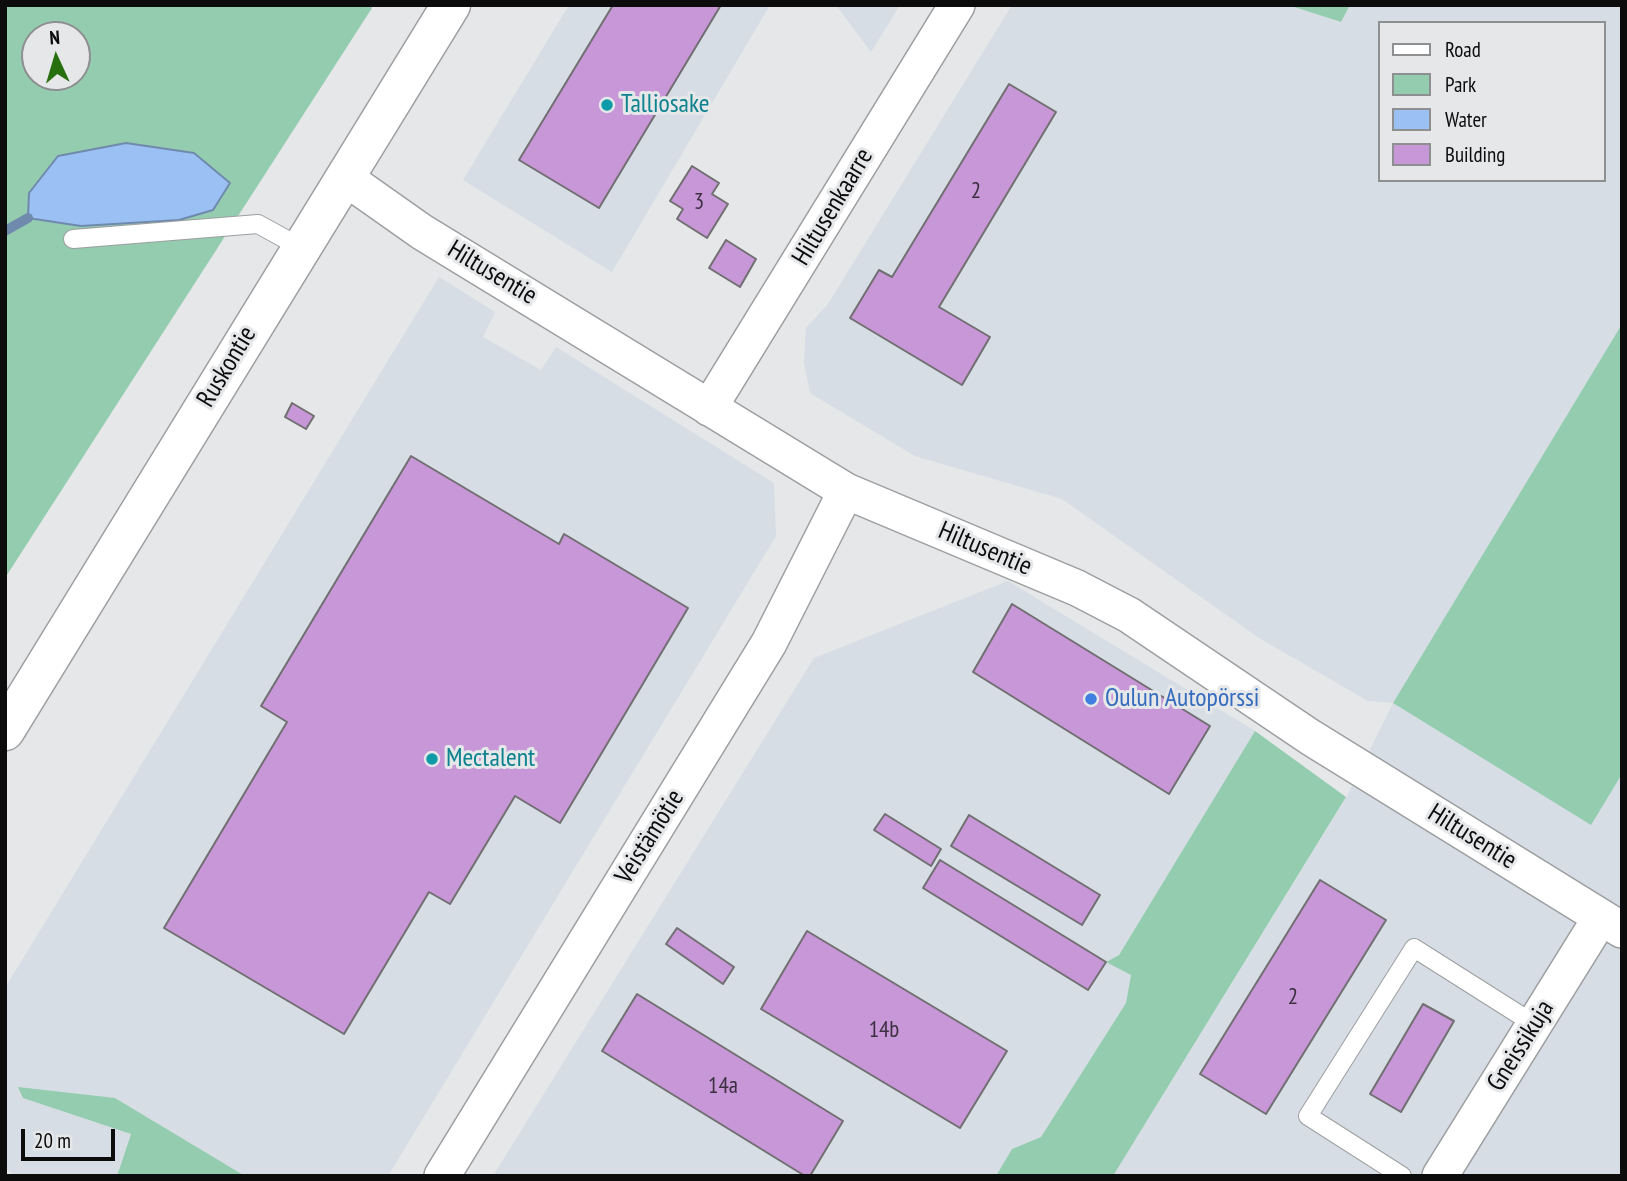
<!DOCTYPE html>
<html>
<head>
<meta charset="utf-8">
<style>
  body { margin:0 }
  #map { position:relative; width:1627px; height:1181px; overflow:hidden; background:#e5e7e9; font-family:"PT Sans Narrow",sans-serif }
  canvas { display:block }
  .frame { position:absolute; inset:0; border:7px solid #0c0c0d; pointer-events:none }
  .legend { position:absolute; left:1378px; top:21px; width:228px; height:161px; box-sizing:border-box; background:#e5e7e9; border:2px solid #8e8f91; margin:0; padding:9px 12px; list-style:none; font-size:21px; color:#0c0c0d }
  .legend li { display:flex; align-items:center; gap:14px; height:35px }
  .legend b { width:35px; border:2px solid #8e8f91 }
  .north { position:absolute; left:21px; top:21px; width:70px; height:70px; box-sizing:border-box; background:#e5e7e9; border:2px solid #8e8f91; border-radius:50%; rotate:356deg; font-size:19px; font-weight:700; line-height:28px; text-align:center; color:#0c0c0d }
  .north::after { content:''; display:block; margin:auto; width:24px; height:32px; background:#286f0f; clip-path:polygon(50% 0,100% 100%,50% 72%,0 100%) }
  .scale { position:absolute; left:21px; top:1129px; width:94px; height:32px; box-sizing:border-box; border:4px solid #0c0c0d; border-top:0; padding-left:9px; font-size:21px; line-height:24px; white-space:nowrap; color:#0c0c0d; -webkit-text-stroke:5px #e5e7e9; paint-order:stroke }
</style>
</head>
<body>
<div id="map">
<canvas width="1627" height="1181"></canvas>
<div class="frame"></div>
<ul class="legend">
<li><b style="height:9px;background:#fff"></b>Road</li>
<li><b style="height:19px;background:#94ccaf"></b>Park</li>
<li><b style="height:19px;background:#9bc0f3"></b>Water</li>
<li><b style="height:19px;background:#c797d7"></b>Building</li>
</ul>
<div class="north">N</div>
<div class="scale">20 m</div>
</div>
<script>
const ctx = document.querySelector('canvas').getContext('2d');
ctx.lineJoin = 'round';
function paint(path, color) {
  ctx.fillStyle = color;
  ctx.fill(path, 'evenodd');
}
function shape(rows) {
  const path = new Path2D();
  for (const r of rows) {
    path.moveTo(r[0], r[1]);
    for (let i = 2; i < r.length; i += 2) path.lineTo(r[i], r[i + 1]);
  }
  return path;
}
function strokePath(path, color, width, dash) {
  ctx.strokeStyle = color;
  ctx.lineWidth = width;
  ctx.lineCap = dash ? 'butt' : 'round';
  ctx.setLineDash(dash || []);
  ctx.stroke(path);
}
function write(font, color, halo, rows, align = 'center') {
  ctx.font = font + ' "PT Sans Narrow",sans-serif';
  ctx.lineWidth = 6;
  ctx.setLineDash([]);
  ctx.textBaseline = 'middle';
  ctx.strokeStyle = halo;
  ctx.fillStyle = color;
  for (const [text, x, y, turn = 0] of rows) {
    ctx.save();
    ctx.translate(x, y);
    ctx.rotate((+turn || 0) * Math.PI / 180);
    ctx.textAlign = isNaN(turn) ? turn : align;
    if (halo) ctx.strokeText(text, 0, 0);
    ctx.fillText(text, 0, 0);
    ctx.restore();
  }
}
paint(shape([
  [569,5,770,5,612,272,463,180],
  [836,5,900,5,871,52],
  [1012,5,1288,5,1341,22,1350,5,1622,5,1622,324,1393,703,1591,824,1622,774,1622,1176,1113,1176,1346,798,1393,703,1368,701,1259,638,1062,499,915,456,810,393,804,363,806,328,828,304],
  [1380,23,1604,23,1604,180,1380,180],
  [439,277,495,312,483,337,541,370,556,347,774,483,776,536,388,1176,245,1176,115,1098,24,1098,131,1134,117,1176,16,1176,5,1168,5,988],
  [1008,581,1255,731,1119,955,1106,962,1131,975,1126,1003,1041,1137,1012,1149,996,1176,493,1176,814,658]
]), '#d6dde5');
paint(shape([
  [5,5,370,5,372,8,5,578],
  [35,35,77,35,77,77,35,77],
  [126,143,194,154,58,156],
  [1288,5,1350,5,1341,22],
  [1622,324,1622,774,1591,825,1393,703],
  [1255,731,1346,797,1113,1176,996,1176,1012,1149,1041,1137,1126,1003,1131,975,1106,962,1119,955],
  [18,1087,115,1098,245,1176,117,1176,131,1134,23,1098]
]), '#94ccaf');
const water = shape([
  [126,143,194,153,230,183,213,210,179,220,81,226,28,218,29,193,58,156,126,143]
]);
paint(water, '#9bc0f3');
strokePath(water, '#708aae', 2);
strokePath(shape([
  [5,231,28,218]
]), '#708aae', 10);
const building = shape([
  [613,5,721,5,599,208,519,160,613,5],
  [1009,84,1056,112,939,307,990,337,962,385,850,318,879,270,892,277,1009,84],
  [692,166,719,183,712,194,728,204,707,238,677,219,683,209,670,201,692,166],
  [726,240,756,259,740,287,709,268,726,240],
  [292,403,314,416,306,429,285,417,292,403],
  [411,456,559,544,564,534,688,608,560,823,515,796,450,904,429,892,344,1034,164,928,287,722,261,706,411,456],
  [1012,604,1210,726,1169,794,973,672,1012,604],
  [885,814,941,849,931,866,874,830,885,814],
  [969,815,1100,895,1082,925,951,846,969,815],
  [940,860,1106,962,1088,990,923,888,940,860],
  [1320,880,1386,920,1266,1114,1200,1074,1320,880],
  [677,928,734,967,723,984,666,944,677,928],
  [807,931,1007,1051,960,1128,761,1009,807,931],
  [637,994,843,1121,810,1176,805,1176,602,1051,637,994],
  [1423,1004,1454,1021,1401,1112,1370,1094,1423,1004]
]);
paint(building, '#c797d7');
strokePath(building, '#716f71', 2);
const lane = shape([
  [73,239,258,224,300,247],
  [1402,1176,1308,1116,1414,948,1534,1024]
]);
const street = shape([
  [344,177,422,232,846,491,1077,588,1129,615,1310,737,1622,930],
  [709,408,957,5],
  [442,1176,769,643,846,491],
  [1440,1176,1601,917]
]);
const secondary = shape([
  [5,731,451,5]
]);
strokePath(lane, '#9d9ea0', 20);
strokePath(street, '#9d9ea0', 38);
strokePath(secondary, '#9d9ea0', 41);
strokePath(lane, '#fff', 18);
strokePath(street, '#fff', 35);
strokePath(secondary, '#fff', 38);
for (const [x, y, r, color] of [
  [607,105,7,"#0f9aa8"],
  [1091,699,7,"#3f7fe0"],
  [432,759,7,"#0f9aa8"]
]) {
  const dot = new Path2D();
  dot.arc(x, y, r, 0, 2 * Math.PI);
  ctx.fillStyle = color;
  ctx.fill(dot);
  strokePath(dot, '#e5e7e9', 2.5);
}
write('23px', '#3b2f40', null, [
  ["2",976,191],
  ["3",699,202],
  ["2",1293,997],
  ["14b",884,1030],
  ["14a",723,1086]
]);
write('26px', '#0d838f', '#e5e7e9', [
  ["Talliosake",621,105],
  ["Mectalent",446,759]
], 'left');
write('26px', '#0c0c0d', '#e5e7e9', [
  ["Hiltusenkaarre",833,207,-59],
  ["Hiltusentie",492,273,31],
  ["Ruskontie",227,367,-59],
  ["Hiltusentie",985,549,23],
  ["Veistämötie",650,837,-58],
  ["Hiltusentie",1472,837,32],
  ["Gneissikuja",1521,1046,-58]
]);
write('26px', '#366cbe', '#e5e7e9', [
  ["Oulun Autopörssi",1105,699]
], 'left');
</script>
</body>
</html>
